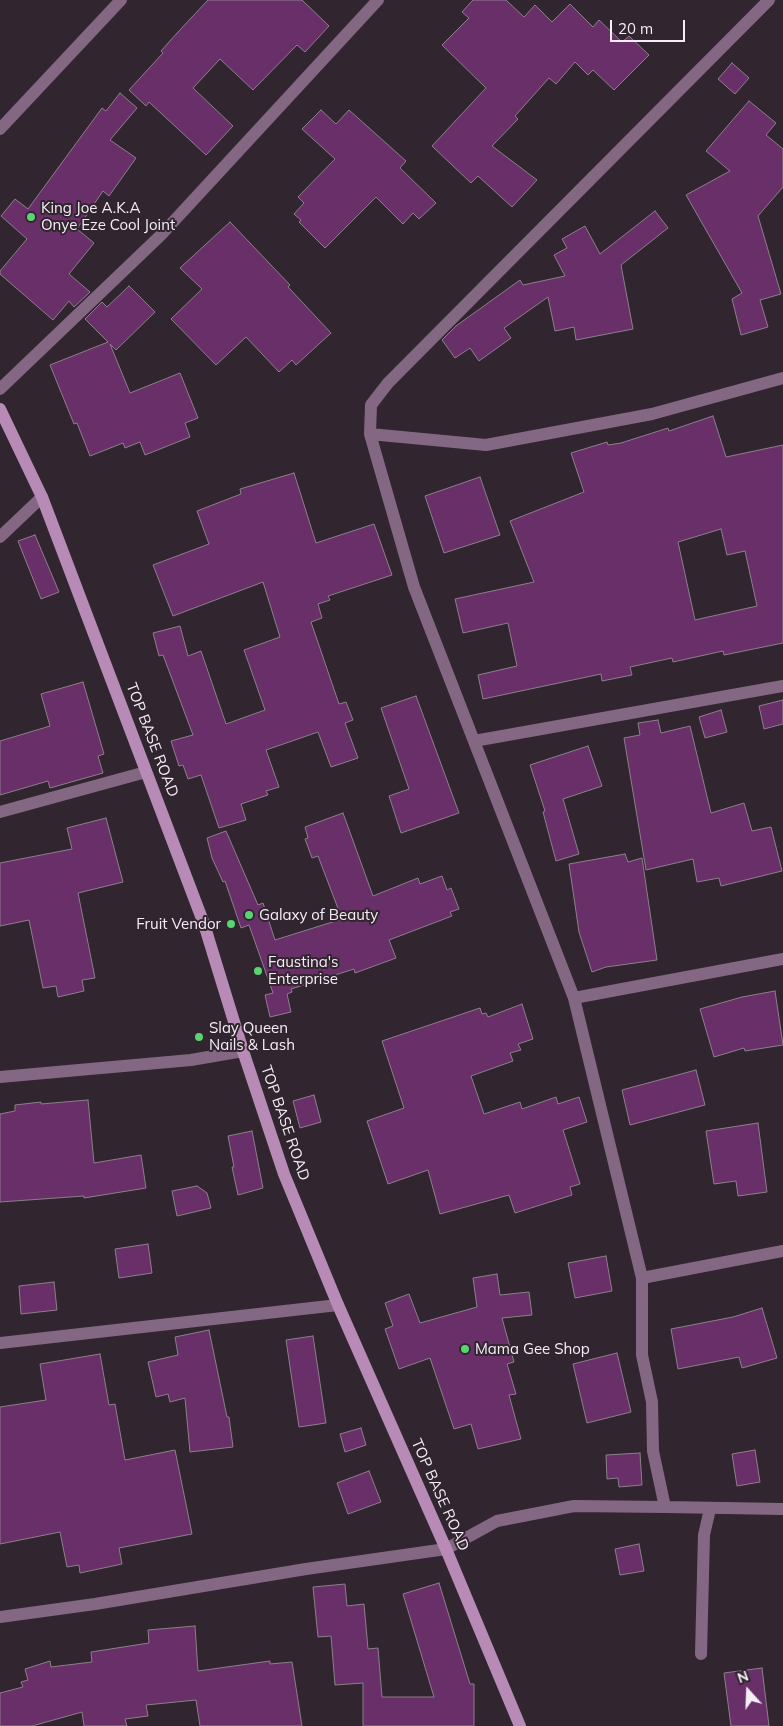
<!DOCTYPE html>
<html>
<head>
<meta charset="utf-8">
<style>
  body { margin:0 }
  #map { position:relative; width:783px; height:1726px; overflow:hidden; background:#312530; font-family:Mulish,sans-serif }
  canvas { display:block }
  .north { position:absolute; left:723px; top:1666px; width:50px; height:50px; -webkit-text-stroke:4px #312530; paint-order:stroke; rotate:340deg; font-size:14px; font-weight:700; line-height:20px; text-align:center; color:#f6eef6 }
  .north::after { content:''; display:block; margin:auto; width:18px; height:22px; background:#f6eef6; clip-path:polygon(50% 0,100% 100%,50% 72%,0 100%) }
  .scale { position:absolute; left:610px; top:20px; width:75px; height:22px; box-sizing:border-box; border:2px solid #f6eef6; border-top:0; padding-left:6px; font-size:15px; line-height:18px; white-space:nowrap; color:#f6eef6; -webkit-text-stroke:4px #312530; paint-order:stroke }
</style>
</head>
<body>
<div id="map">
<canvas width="783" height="1726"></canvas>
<div class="north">N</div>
<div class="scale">20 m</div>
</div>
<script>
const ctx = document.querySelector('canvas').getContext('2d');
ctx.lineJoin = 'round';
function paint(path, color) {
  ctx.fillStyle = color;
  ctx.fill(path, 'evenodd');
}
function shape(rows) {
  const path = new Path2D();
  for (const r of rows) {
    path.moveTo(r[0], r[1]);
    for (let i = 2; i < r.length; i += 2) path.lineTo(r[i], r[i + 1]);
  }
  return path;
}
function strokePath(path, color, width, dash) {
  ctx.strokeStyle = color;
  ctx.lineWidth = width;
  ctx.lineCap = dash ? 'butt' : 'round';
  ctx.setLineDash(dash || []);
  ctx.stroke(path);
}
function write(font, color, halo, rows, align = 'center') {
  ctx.font = font + ' Mulish,sans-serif';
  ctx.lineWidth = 4;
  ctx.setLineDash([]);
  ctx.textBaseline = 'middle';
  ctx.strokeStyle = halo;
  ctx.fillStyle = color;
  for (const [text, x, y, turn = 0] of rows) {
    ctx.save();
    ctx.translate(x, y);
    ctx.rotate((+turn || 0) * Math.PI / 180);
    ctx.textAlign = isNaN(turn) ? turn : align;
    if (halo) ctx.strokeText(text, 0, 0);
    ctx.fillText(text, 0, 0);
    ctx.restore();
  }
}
const building = shape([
  [208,0,302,0,329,26,305,52,297,45,253,90,220,59,193,88,233,126,206,155,149,102,146,106,129,90,163,53,161,51,178,32,208,0],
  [473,0,506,0,524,17,535,5,552,22,570,4,593,27,599,20,622,42,629,36,649,55,614,90,593,70,588,75,575,62,556,84,549,78,515,116,518,119,492,146,537,180,512,207,478,176,471,183,432,146,486,88,442,45,469,18,462,12,473,0],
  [732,63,749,78,735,94,718,79,732,63],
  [120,93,137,108,110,140,136,158,109,196,103,191,77,229,94,243,69,274,90,292,74,307,69,301,53,320,0,274,0,271,27,239,1,216,15,199,28,209,102,108,106,111,120,93],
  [749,101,776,123,766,135,783,149,783,187,758,216,781,294,760,300,768,327,741,335,732,299,742,293,686,195,730,171,706,151,749,101],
  [321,110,336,124,349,110,406,161,400,168,436,203,419,219,413,213,403,224,376,197,325,248,299,222,301,220,294,214,304,203,298,197,335,159,302,129,321,110],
  [655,211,668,228,621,265,633,329,576,340,574,327,555,331,548,297,504,328,511,338,479,361,470,348,455,358,442,340,456,326,520,280,523,285,565,276,554,255,567,248,562,239,585,226,600,254,655,211],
  [230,222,290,285,288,287,331,333,296,365,292,360,279,372,246,337,216,365,171,319,202,289,180,268,230,222],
  [129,286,155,312,116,350,110,344,130,393,180,373,198,418,185,423,190,437,145,455,140,442,125,448,123,443,90,456,77,423,74,424,50,365,108,342,85,319,102,302,107,307,129,286],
  [713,416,726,457,783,445,783,643,724,655,723,651,673,662,672,658,630,667,632,675,602,681,601,674,483,699,478,675,517,666,508,623,463,633,455,599,534,582,510,521,584,492,571,453,607,442,608,445,621,443,668,428,669,431,713,416],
  [721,529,727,555,745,551,757,606,695,620,678,542,721,529],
  [294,473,316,543,374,524,392,575,328,596,330,600,318,604,322,618,311,622,339,704,346,702,353,720,345,723,358,758,331,767,318,732,266,750,279,787,266,791,268,795,241,804,246,820,219,828,201,775,188,779,183,765,179,766,171,741,193,735,163,655,159,656,153,633,180,626,188,656,201,651,226,724,265,710,244,650,280,637,263,582,173,616,153,565,209,544,197,511,241,494,240,489,294,473],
  [480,477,500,535,444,553,425,496,480,477],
  [35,535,59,592,41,599,18,541,35,535],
  [83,682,104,754,98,756,103,773,50,788,48,781,0,795,0,741,50,726,41,694,83,682],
  [416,696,459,813,401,833,389,796,409,789,381,708,416,696],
  [783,700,783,724,764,729,759,706,783,700],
  [721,710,727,732,705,738,699,717,721,710],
  [658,720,661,733,690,726,711,813,744,803,752,831,771,827,782,871,721,886,719,878,697,882,693,859,646,870,624,738,640,735,638,723,658,720],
  [588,746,602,786,563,799,579,854,556,861,543,812,545,811,530,765,588,746],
  [343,813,373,896,418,878,420,884,442,876,447,890,451,888,459,909,450,912,452,916,389,940,396,958,355,973,354,969,291,989,292,992,287,994,291,1012,270,1017,265,995,273,993,249,925,241,928,225,881,223,882,212,858,207,838,226,831,258,905,263,903,275,940,342,919,318,856,312,858,305,839,308,838,305,827,343,813],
  [106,818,123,882,78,893,95,978,82,980,84,991,58,997,56,986,43,988,29,920,0,926,0,863,72,849,67,828,106,818],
  [625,854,628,862,642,858,657,960,606,967,592,972,579,932,569,864,625,854],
  [775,991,783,1045,745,1051,744,1048,714,1057,700,1009,742,997,775,991],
  [522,1004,533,1039,518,1044,521,1050,510,1053,513,1061,471,1076,484,1114,520,1102,522,1109,556,1097,558,1104,579,1097,587,1122,563,1130,580,1184,570,1187,572,1195,515,1213,509,1195,440,1214,428,1170,388,1184,367,1121,404,1108,382,1041,480,1008,482,1014,486,1013,488,1017,522,1004],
  [696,1070,705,1105,630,1125,622,1090,696,1070],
  [314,1095,321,1122,300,1128,293,1101,314,1095],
  [88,1100,94,1163,141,1155,146,1188,84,1198,84,1196,0,1202,0,1114,15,1111,15,1105,41,1102,41,1104,88,1100],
  [758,1123,767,1192,738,1196,736,1181,714,1184,706,1131,758,1123],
  [252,1131,263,1188,238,1195,232,1167,234,1167,228,1136,252,1131],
  [197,1186,207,1193,211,1208,177,1216,172,1191,197,1186],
  [148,1244,152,1273,119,1278,115,1249,148,1244],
  [606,1256,612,1291,575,1298,568,1263,606,1256],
  [497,1274,500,1295,529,1292,532,1315,502,1318,514,1362,507,1364,516,1394,509,1395,521,1439,478,1449,471,1424,454,1429,430,1358,399,1369,385,1329,393,1326,385,1303,409,1294,420,1323,477,1307,473,1278,497,1274],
  [54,1282,57,1310,21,1314,19,1286,54,1282],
  [762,1308,777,1358,742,1368,739,1357,678,1369,671,1329,733,1317,762,1308],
  [209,1330,227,1417,229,1417,233,1447,190,1452,185,1398,170,1402,168,1394,156,1397,148,1362,178,1355,175,1337,209,1330],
  [313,1336,326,1423,299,1427,286,1340,313,1336],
  [617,1353,631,1412,587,1423,573,1364,617,1353],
  [100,1354,109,1405,115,1404,125,1460,175,1450,192,1534,119,1548,122,1564,80,1573,79,1565,67,1567,60,1532,0,1544,0,1407,46,1400,40,1364,100,1354],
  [361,1428,366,1445,345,1452,340,1434,361,1428],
  [755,1450,760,1482,737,1486,732,1454,755,1450],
  [640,1453,642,1485,619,1487,618,1478,607,1479,606,1455,640,1453],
  [369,1471,381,1502,348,1514,337,1483,369,1471],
  [639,1544,644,1571,620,1575,615,1549,639,1544],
  [439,1583,470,1684,474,1684,474,1726,363,1726,363,1683,335,1685,331,1636,318,1637,313,1587,345,1584,347,1606,364,1604,368,1649,378,1648,382,1697,434,1697,403,1594,439,1583],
  [195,1626,198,1671,270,1661,270,1664,292,1662,302,1726,200,1726,196,1700,146,1705,148,1716,125,1719,127,1726,84,1726,82,1712,32,1726,0,1726,0,1693,23,1687,21,1682,28,1680,25,1669,50,1661,51,1667,92,1662,91,1652,149,1643,148,1630,195,1626],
  [762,1668,769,1726,731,1726,724,1673,762,1668]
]);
paint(building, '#692f69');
strokePath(building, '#8d7f8c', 1);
strokePath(shape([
  [701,1654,704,1535,710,1509]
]), '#846883', 12);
strokePath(shape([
  [0,129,121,0],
  [0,389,161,235,378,0],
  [370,434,486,445,652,414,783,378],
  [0,537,42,497],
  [474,741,783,686],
  [0,812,146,772],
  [574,998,783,959],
  [0,1077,191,1060,243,1051],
  [642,1278,783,1251],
  [0,1343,338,1305],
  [665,1507,783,1509],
  [0,1617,95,1604,306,1569,446,1549,497,1521,574,1506,665,1507,653,1451,652,1402,642,1355,642,1278,574,998,414,587,370,434,371,405,388,383,769,0]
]), '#846883', 12);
strokePath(shape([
  [0,409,42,497,204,924,243,1051,284,1174,338,1305,446,1549,520,1726]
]), '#b78bb6', 12);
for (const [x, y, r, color] of [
  [31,217,5,"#58d570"],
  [249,915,5,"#58d570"],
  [231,924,5,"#58d570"],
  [258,971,5,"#58d570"],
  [199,1037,5,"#58d570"],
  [465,1349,5,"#58d570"]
]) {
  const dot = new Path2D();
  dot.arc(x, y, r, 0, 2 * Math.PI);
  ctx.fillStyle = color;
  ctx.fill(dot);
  strokePath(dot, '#312530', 2);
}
write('15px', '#f6eef6', '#312530', [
  ["King Joe A.K.A",41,208],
  ["Onye Eze Cool Joint",41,225],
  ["Galaxy of Beauty",259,915],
  ["Fruit Vendor",221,924,"right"],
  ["Faustina's",268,962],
  ["Enterprise",268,979],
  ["Slay Queen",209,1028],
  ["Nails & Lash",209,1045],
  ["Mama Gee Shop",475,1349]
], 'left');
write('15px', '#f6eef6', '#312530', [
  ["TOP BASE ROAD",152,740,69],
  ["TOP BASE ROAD",285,1123,71],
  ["TOP BASE ROAD",440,1495,66]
]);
</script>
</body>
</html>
